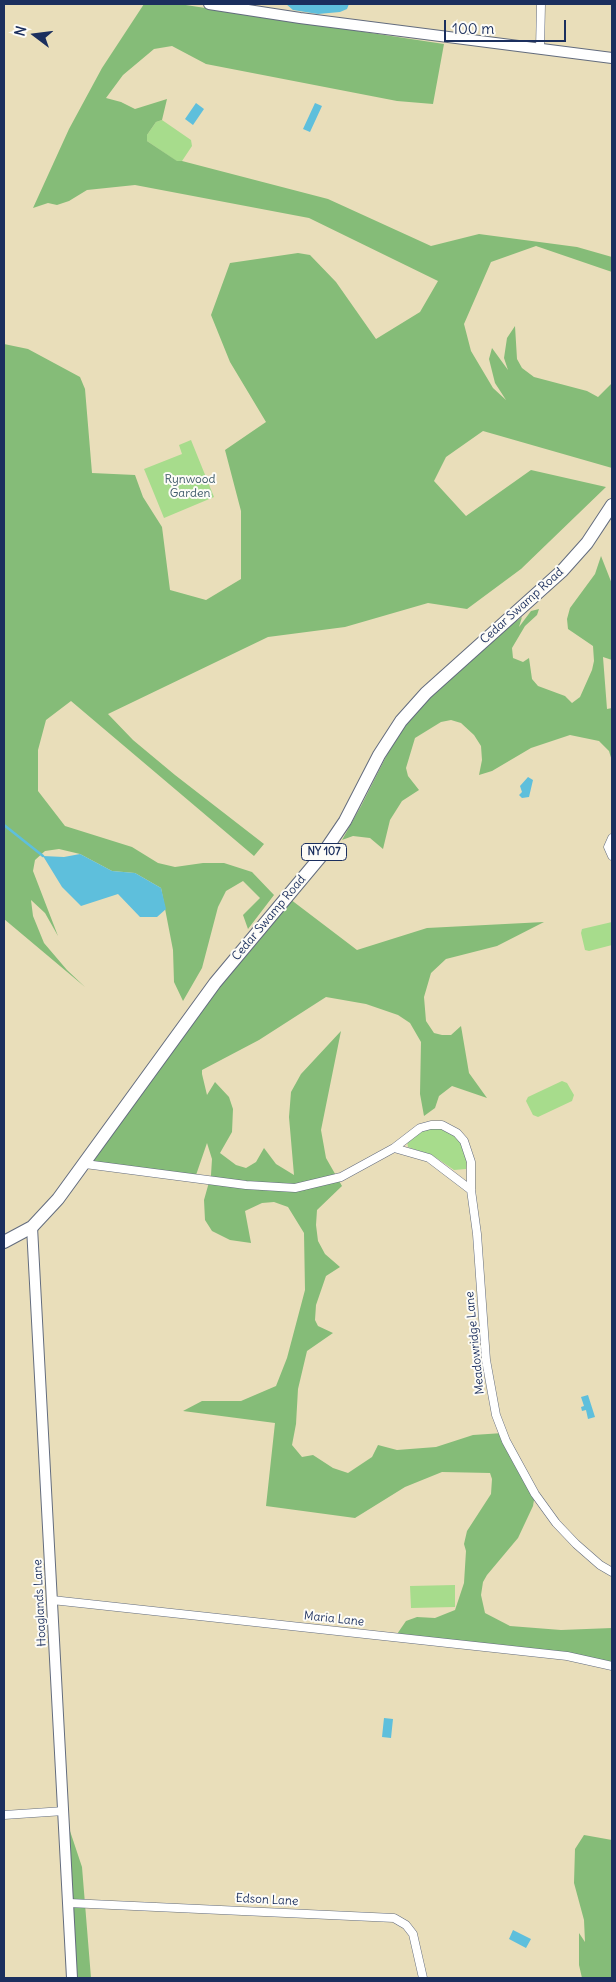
<!DOCTYPE html>
<html>
<head>
<meta charset="utf-8">
<style>
  body { margin:0 }
  #map { position:relative; width:616px; height:1982px; overflow:hidden; background:#e9deba; font-family:Delius,sans-serif }
  canvas { display:block }
  .frame { position:absolute; inset:0; border:5px solid #1b2f5e; pointer-events:none }
  .north { position:absolute; left:10px; top:10px; width:50px; height:50px; -webkit-text-stroke:4px #fdfcf7; paint-order:stroke; rotate:285deg; font-size:14px; font-weight:700; line-height:20px; text-align:center; color:#1b2f5e }
  .north::after { content:''; display:block; margin:auto; width:18px; height:22px; background:#1b2f5e; clip-path:polygon(50% 0,100% 100%,50% 72%,0 100%) }
  .scale { position:absolute; left:444px; top:20px; width:122px; height:22px; box-sizing:border-box; border:2px solid #1b2f5e; border-top:0; padding-left:6px; font-size:15px; line-height:18px; white-space:nowrap; color:#1b2f5e; -webkit-text-stroke:4px #fdfcf7; paint-order:stroke }
</style>
</head>
<body>
<div id="map">
<canvas width="616" height="1982"></canvas>
<div class="frame"></div>
<div class="north">N</div>
<div class="scale">100 m</div>
</div>
<script>
const ctx = document.querySelector('canvas').getContext('2d');
ctx.lineJoin = 'round';
function paint(path, color) {
  ctx.fillStyle = color;
  ctx.fill(path, 'evenodd');
}
function shape(rows) {
  const path = new Path2D();
  for (const r of rows) {
    path.moveTo(r[0], r[1]);
    for (let i = 2; i < r.length; i += 2) path.lineTo(r[i], r[i + 1]);
  }
  return path;
}
function strokePath(path, color, width, dash) {
  ctx.strokeStyle = color;
  ctx.lineWidth = width;
  ctx.lineCap = dash ? 'butt' : 'round';
  ctx.setLineDash(dash || []);
  ctx.stroke(path);
}
function write(font, color, halo, rows, align = 'center') {
  ctx.font = font + ' Delius,sans-serif';
  ctx.lineWidth = 4;
  ctx.setLineDash([]);
  ctx.textBaseline = 'middle';
  ctx.strokeStyle = halo;
  ctx.fillStyle = color;
  for (const [text, x, y, turn = 0] of rows) {
    ctx.save();
    ctx.translate(x, y);
    ctx.rotate((+turn || 0) * Math.PI / 180);
    ctx.textAlign = isNaN(turn) ? turn : align;
    if (halo) ctx.strokeText(text, 0, 0);
    ctx.fillText(text, 0, 0);
    ctx.restore();
  }
}
paint(shape([
  [162,120,191,140,192,146,182,161,178,162,147,141,147,135,156,122],
  [191,440,214,497,164,518,144,469,182,454,179,445],
  [612,922,612,945,589,951,585,950,581,933,582,929],
  [562,1081,567,1083,574,1095,572,1101,538,1117,533,1115,526,1101,528,1097],
  [433,1127,442,1128,459,1138,467,1157,466,1169,454,1170,435,1157,408,1147,407,1141,413,1134],
  [455,1585,455,1607,411,1608,410,1586]
]), '#a7dc8c');
paint(shape([
  [144,4,179,4,444,44,433,104,397,101,206,64,172,46,154,49,123,75,106,98,121,102,135,109,167,99,162,120,156,122,147,135,147,141,177,161,182,161,328,199,431,246,479,234,577,247,612,257,612,272,536,246,491,262,464,324,471,351,493,388,506,400,495,383,489,359,492,348,508,370,504,358,507,338,515,326,517,359,522,368,534,377,587,391,598,397,612,383,612,468,483,431,446,457,434,481,466,516,531,470,606,487,521,569,467,609,428,603,345,627,268,637,108,714,133,740,175,775,264,844,254,856,71,701,46,720,38,750,38,791,65,826,132,847,158,863,175,867,203,863,224,863,252,872,274,895,248,929,243,915,260,898,243,881,226,891,218,907,202,968,183,1001,174,982,173,950,161,888,135,873,112,871,80,854,59,849,45,851,35,860,33,871,58,936,45,913,31,900,33,916,44,943,67,970,85,987,4,919,4,344,28,349,80,377,85,389,92,473,135,475,143,497,162,527,170,590,206,600,241,579,241,511,225,450,266,422,230,362,211,315,230,263,298,253,310,255,336,282,376,339,420,312,438,281,309,218,135,185,87,190,69,201,57,205,48,203,33,208,69,129,102,68],
  [601,556,612,584,612,660,603,657,607,709,612,708,612,761,609,751,599,741,570,735,531,748,492,771,479,775,482,760,481,746,474,735,461,723,451,720,441,722,415,738,406,768,408,776,419,790,402,801,390,820,383,849,370,838,353,836,342,840,361,806,399,731,425,700,499,633,522,617,519,627,531,611,539,609,537,615,525,626,512,648,513,658,523,662,529,658,532,679,538,686,565,696,572,703,580,697,592,670,594,661,593,646,568,629,567,619,570,608,595,574],
  [286,896,357,950,427,928,544,922,497,946,446,959,431,973,424,997,426,1021,434,1033,442,1035,451,1035,461,1026,469,1073,487,1098,452,1086,439,1096,435,1108,424,1116,420,1094,421,1042,410,1023,398,1015,366,1004,326,997,259,1040,202,1070,202,1074,207,1095,215,1082,229,1097,233,1109,232,1132,220,1153,236,1165,246,1168,256,1162,264,1148,276,1164,294,1175,289,1117,291,1092,301,1074,341,1031,321,1130,326,1158,342,1186,317,1210,316,1225,318,1241,325,1254,340,1267,326,1276,316,1305,315,1320,318,1326,333,1333,307,1351,298,1389,296,1424,292,1445,302,1457,313,1455,333,1468,348,1473,372,1457,378,1445,397,1450,436,1447,473,1435,503,1433,535,1494,533,1506,518,1538,487,1575,483,1582,481,1595,485,1613,510,1626,561,1630,612,1628,612,1665,395,1637,406,1621,417,1617,435,1618,455,1610,464,1583,466,1551,464,1544,467,1531,491,1494,492,1479,490,1473,442,1472,405,1487,355,1518,266,1506,275,1423,183,1411,202,1401,241,1401,276,1386,287,1358,305,1290,304,1233,288,1207,274,1202,262,1203,245,1211,251,1243,230,1240,212,1231,205,1220,204,1200,211,1175,212,1159,207,1143,195,1178,85,1164],
  [64,1813,82,1867,91,1978,73,1978],
  [584,1835,612,1840,612,1978,582,1978,579,1965,579,1933,585,1942,584,1920,574,1883,575,1849]
]), '#85bc78');
paint(shape([
  [286,4,349,4,347,9,340,12,318,14,293,10],
  [196,103,204,109,193,125,185,119],
  [315,103,322,106,310,132,303,129],
  [528,777,533,780,529,797,522,798,519,795,522,792,520,786],
  [80,854,112,871,135,873,161,888,166,909,157,917,140,917,118,894,81,906,62,887,43,856,64,857],
  [588,1395,595,1417,588,1419,586,1410,582,1411,581,1407,584,1406,581,1397],
  [384,1718,393,1719,391,1738,382,1737],
  [513,1930,531,1939,526,1948,509,1939]
]), '#5ebfdc');
strokePath(shape([
  [4,825,43,856]
]), '#5ebfdc', 2.5);
const minor = shape([
  [540,49,541,4],
  [612,838,608,847,612,856],
  [394,1148,429,1158,471,1190],
  [85,1164,246,1185,295,1188,341,1177,394,1148,420,1128,431,1125,442,1125,457,1133,464,1141,471,1162,471,1190,477,1234,486,1360,496,1415,506,1441,535,1494,556,1523,576,1544,600,1565,612,1572],
  [52,1600,567,1656,612,1666],
  [4,1815,64,1811],
  [69,1903,394,1918,406,1925,413,1934,423,1978]
]);
const tertiary = shape([
  [209,4,300,18,612,58],
  [32,1227,72,1978]
]);
const primary = shape([
  [4,1242,32,1227,58,1199,215,983,322,855,345,821,379,755,401,721,426,693,562,571,587,543,612,505]
]);
strokePath(minor, '#636c7e', 9);
strokePath(tertiary, '#636c7e', 12);
strokePath(primary, '#636c7e', 14);
strokePath(minor, '#fff', 8);
strokePath(tertiary, '#fff', 10);
strokePath(primary, '#fff', 12);
for (const [x, y, w] of [
  [324,852,45]
]) {
  const box = new Path2D();
  box.roundRect(x - w / 2, y - 8.5, w, 17, 4);
  ctx.fillStyle = '#fdfcf7';
  ctx.fill(box);
  strokePath(box, '#1b2f5e', 1);
}
write('bold 11px', '#1b2f5e', null, [
  ["NY 107",324,852]
]);
write('12px', '#3e5a6a', '#fdfcf7', [
  ["Rynwood",190,480],
  ["Garden",190,494]
]);
write('12px', '#1b2f5e', '#fdfcf7', [
  ["Cedar Swamp Road",522,606,-42],
  ["Cedar Swamp Road",269,918,-50],
  ["Meadowridge Lane",475,1343,-96],
  ["Hoaglands Lane",40,1603,-93],
  ["Maria Lane",334,1619,6],
  ["Edson Lane",267,1900,3]
]);
</script>
</body>
</html>
